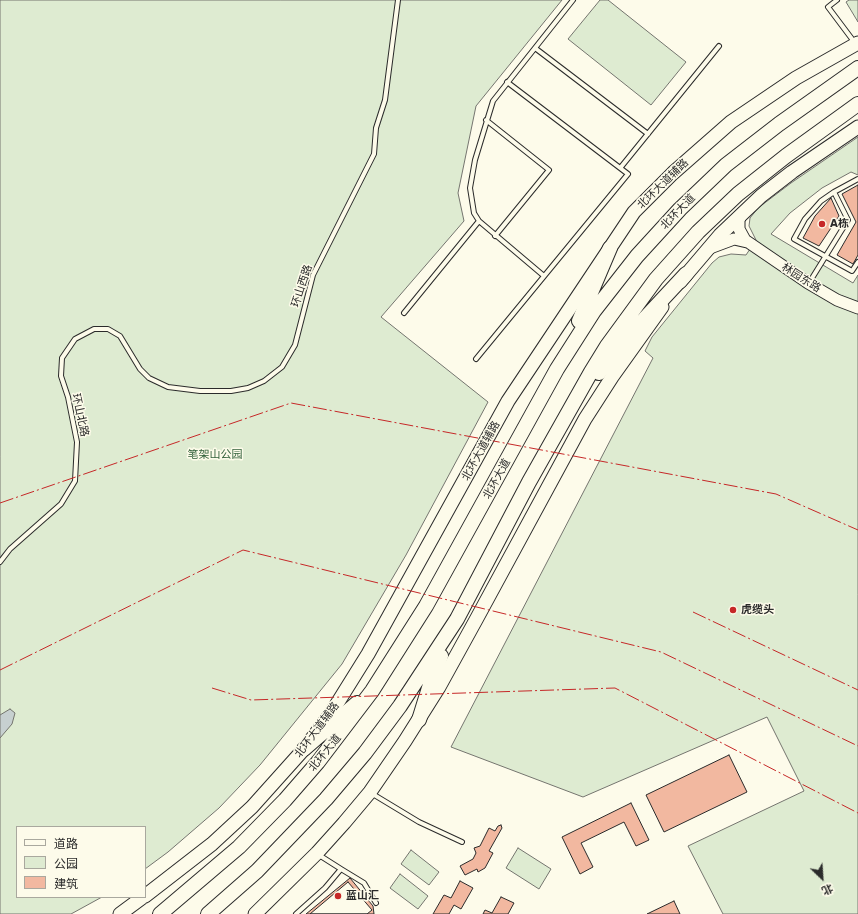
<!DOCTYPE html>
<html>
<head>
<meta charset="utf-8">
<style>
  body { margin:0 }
  #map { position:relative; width:858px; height:914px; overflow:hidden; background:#fdfbea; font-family:Rubik,"Noto Sans SC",sans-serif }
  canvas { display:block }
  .legend { position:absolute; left:16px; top:826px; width:130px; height:72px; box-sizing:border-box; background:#fdfbea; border:1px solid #a9a89e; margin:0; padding:5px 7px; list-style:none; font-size:12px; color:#2b2b2b }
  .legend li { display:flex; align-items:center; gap:8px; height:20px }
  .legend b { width:20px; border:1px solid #a9a89e }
  .north { position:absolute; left:802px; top:858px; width:40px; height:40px; -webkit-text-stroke:3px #fdfbea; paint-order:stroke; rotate:155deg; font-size:11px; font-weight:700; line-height:16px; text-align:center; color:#2b2b2b }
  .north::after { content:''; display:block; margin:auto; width:14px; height:18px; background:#2b2b2b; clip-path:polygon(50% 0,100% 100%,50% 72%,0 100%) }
</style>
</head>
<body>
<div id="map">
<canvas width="858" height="914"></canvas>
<ul class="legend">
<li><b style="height:5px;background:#fdfbea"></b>道路</li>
<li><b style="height:11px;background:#deebd1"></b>公园</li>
<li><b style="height:11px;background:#f2b8a0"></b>建筑</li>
</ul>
<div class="north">北</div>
</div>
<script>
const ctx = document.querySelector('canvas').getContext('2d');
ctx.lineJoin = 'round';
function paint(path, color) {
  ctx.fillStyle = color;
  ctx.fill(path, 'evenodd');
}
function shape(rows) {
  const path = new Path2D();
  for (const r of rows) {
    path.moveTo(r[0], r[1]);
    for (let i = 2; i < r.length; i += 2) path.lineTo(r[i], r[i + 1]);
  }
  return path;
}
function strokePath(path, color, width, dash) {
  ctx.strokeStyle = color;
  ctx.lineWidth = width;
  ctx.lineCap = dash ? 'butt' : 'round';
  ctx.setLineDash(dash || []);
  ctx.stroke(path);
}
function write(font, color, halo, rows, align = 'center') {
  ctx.font = font + ' Rubik,"Noto Sans SC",sans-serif';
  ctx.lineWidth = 3;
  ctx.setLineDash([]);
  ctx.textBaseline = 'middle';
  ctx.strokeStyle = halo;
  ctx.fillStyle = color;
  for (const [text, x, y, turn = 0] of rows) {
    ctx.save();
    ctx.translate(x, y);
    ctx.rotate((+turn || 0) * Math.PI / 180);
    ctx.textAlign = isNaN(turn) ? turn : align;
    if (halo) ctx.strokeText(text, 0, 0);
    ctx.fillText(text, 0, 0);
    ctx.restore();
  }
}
const green = shape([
  [0,0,562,0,476,106,458,193,464,221,381,317,488,402,406,555,342,664,260,765,219,808,168,852,145,869,145,827,17,827,17,897,102,897,71,914,0,914,0,0],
  [600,0,608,0,686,62,651,105,568,39,600,0],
  [849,0,858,0,858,22,846,2,849,0],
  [858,137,858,175,851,172,822,188,790,213,771,234,853,283,858,275,858,914,723,914,688,846,804,791,767,717,583,797,451,747,653,358,645,351,652,337,712,263,719,257,731,254,746,255,756,240,749,226,750,218,758,208,791,183,858,137],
  [518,848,551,869,539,889,506,868,518,848],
  [411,850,439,872,429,885,401,864,411,850],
  [400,874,428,896,418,909,390,888,400,874]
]);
paint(green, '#deebd1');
strokePath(green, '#74746e', 1);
const water = shape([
  [10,709,15,713,12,724,0,738,0,715,10,709]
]);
paint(water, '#c7d0d0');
strokePath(water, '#74746e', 1);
const building = shape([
  [858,185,858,255,853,264,837,255,856,222,842,194,858,185],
  [831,198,839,216,819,246,803,238,815,216,831,198],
  [729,755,747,792,664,832,646,795,729,755],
  [631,803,649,840,636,846,624,822,581,843,593,867,580,874,562,837,631,803],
  [501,825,502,828,489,851,493,853,485,868,478,872,477,869,465,875,460,866,473,859,476,853,474,848,480,846,489,828,495,831,498,826,501,825],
  [350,878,373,906,374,914,306,914,350,878],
  [460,881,473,888,461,909,454,905,449,914,433,914,444,895,451,898,460,881],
  [348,882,372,910,367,914,310,914,348,882],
  [501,897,514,903,508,914,483,914,485,910,492,913,501,897],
  [674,901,680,914,647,914,674,901]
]);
paint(building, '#f2b8a0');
strokePath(building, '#2b2b2b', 1);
const service = shape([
  [837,0,828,7,855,43],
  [535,48,648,134],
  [486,120,549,170,495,236],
  [621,167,719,46],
  [858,179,834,192,821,201,805,219,794,239,852,271,858,262],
  [544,276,479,221,474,213,470,188,475,160,493,101,573,0],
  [809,283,848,220,834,192],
  [404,313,479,221],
  [476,359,628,174,507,82],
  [0,562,10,549,61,504,75,481,77,442,68,397,61,376,62,358,75,339,94,329,108,329,120,336,140,369,149,378,168,387,200,391,231,391,248,388,264,381,282,367,295,345,313,275,374,154,376,128,385,100,398,0],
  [371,793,419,822,462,842],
  [341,869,364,883,376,903],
  [296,914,325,888,341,869,319,855]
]);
const tertiary = shape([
  [742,213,739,220,739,229,745,240,808,283,837,300,858,308],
  [710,248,734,239,747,242]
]);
const primary = shape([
  [680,282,720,235,761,196,792,172,858,127],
  [145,896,212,844,252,807,304,749,330,715,368,654,508,401,634,212,673,173,731,122,796,78,858,43],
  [120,914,143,897],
  [255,914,317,853,344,823,370,792,405,741,439,687,477,618,585,419,612,377,662,307]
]);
const trunk = shape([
  [579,321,610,248],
  [599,373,646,317,686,274],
  [419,720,432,678,441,656],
  [304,749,357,703],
  [160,914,239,847,285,800,318,762,372,691,426,606,557,369,594,311,637,256,680,209,726,165,779,124,858,68],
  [208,914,257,871,326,799,365,753,400,706,457,619,529,482,591,372,607,346,656,279,698,232,738,194,786,156,858,104]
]);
strokePath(service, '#2b2b2b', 6);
strokePath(tertiary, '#2b2b2b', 13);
strokePath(primary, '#2b2b2b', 15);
strokePath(trunk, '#2b2b2b', 16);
strokePath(service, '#fdfbea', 4);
strokePath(tertiary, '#fdfbea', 11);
strokePath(primary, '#fdfbea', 13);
strokePath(trunk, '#fdfbea', 14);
strokePath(shape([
  [0,503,291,403,776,494,858,530],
  [693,612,858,690],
  [0,670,243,550,661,652,858,746],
  [212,688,251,700,615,688,858,813]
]), '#c62828', 1, [14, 3, 2, 3]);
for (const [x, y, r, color] of [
  [822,224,4,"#c62828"],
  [733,610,4,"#c62828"],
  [338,896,4,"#c62828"]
]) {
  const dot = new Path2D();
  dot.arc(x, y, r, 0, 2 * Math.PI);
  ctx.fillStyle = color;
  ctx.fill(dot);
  strokePath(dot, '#fdfbea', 1.5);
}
write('11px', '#2b2b2b', '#fdfbea', [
  ["北环大道辅路",663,184,-44],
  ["北环大道",678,212,-46],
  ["林园东路",801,278,32],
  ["环山西路",302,286,-72],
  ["环山北路",80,415,78],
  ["北环大道辅路",481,451,-61],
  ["北环大道",497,479,-61],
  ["北环大道辅路",317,730,-53],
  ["北环大道",325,753,-51]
]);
write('bold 11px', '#2b2b2b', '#fdfbea', [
  ["A栋",830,224],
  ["虎缆头",741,610],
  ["蓝山汇",346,896]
], 'left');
write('11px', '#34623c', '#fdfbea', [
  ["笔架山公园",215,455]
]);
</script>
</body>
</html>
